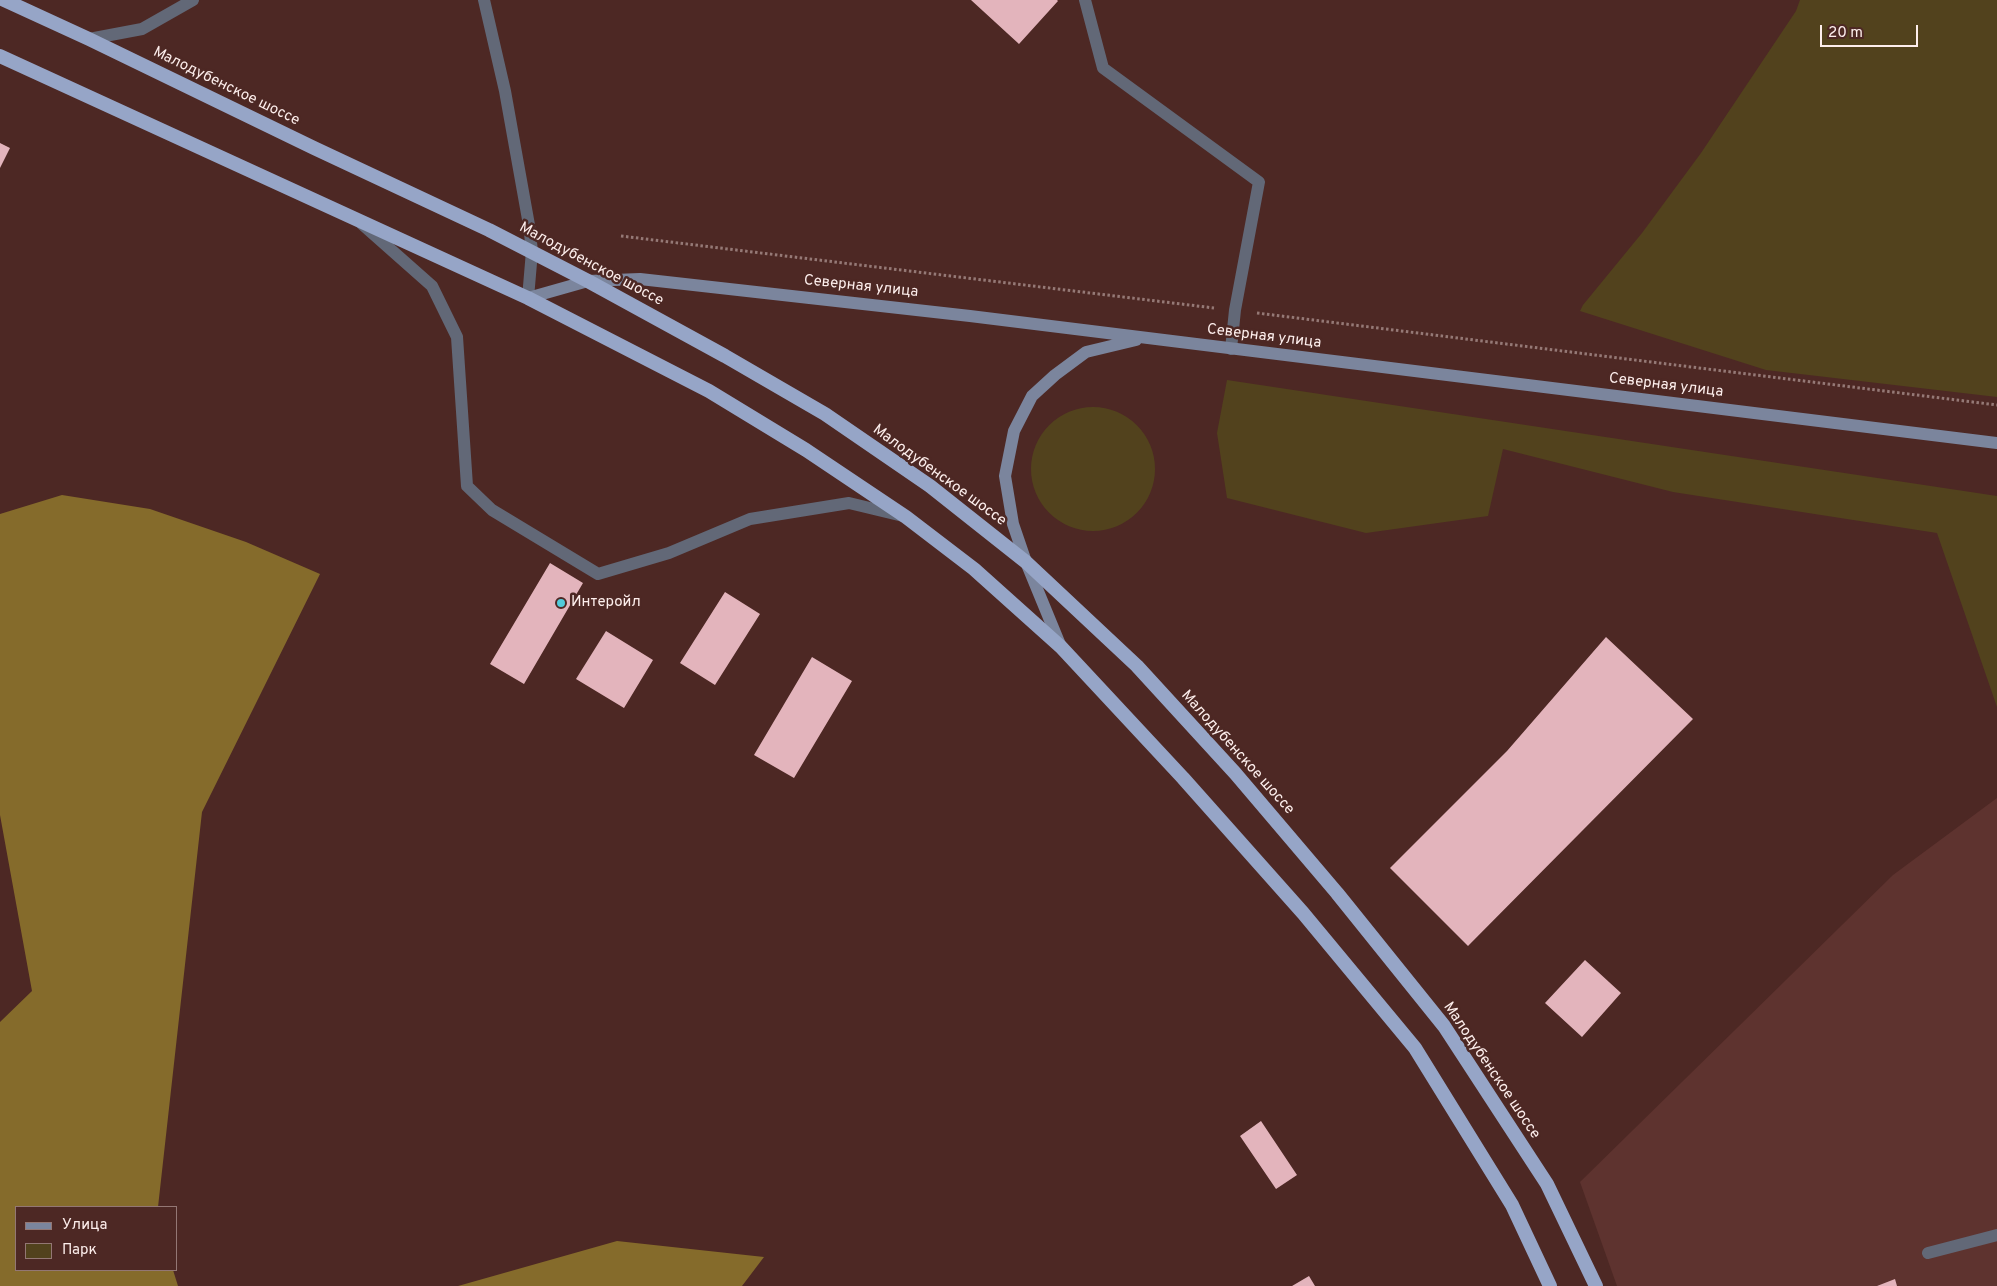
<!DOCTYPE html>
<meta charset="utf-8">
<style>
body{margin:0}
#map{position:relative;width:1997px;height:1286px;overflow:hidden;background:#4d2824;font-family:Overpass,sans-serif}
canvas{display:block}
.legend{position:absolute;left:15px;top:1206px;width:162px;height:65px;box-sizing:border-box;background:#4d2824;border:1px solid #937774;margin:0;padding:6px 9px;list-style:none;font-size:15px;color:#fdeeec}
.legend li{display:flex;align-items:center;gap:10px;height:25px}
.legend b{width:25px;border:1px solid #937774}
.scale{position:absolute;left:1820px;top:25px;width:98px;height:22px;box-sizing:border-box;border:2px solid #fdeeec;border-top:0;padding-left:6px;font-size:15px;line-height:18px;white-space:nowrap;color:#fdeeec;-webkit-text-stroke:4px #4d2824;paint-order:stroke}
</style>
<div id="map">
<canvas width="1997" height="1286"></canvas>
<ul class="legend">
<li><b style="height:6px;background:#7b859d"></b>Улица</li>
<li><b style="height:14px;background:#52421d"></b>Парк</li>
</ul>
<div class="scale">20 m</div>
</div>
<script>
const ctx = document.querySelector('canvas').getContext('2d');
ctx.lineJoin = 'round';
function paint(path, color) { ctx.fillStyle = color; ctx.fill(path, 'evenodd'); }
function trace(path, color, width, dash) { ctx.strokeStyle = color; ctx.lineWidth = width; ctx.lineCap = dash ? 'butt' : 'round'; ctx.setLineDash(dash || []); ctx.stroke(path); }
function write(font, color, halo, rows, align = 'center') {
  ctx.font = font + ' Overpass,sans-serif'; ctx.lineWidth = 5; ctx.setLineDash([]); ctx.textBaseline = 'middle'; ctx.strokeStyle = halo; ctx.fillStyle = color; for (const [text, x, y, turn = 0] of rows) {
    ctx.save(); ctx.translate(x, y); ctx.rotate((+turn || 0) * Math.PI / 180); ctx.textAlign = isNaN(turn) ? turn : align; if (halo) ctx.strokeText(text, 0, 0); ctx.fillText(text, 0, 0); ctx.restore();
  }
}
paint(new Path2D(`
 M1997 798V1286H1617L1580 1182 1893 875Z`), '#5e332f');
paint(new Path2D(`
 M1800 0H1997V397L1766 370 1580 311 1583 305 1642 233 1701 153 1796 11Z
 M1227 380 1997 496V707L1937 533 1673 492 1503 449 1488 516 1366 533 1227 498 1217 433Z
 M1031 469a62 62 0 1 1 124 0a62 62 0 1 1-124 0Z`), '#52421d');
paint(new Path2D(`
 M62 495 150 509 246 542 320 574 202 812 158 1207H16V1270H173L178 1286H0V1022L32 991 0 815V514Z
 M617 1241 764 1257 742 1286H458Z`), '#856b2b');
paint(new Path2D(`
 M971 0H1057L1058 1 1019 44Z
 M0 143 10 148 0 168Z
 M550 563 583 583 524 684 490 664Z
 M725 592 760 614 715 685 680 663Z
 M606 631 653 660 624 708 576 679Z
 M1606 637 1693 719 1468 946 1390 868 1507 751Z
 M812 657 852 681 794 778 754 755Z
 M1585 960 1621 993 1582 1037 1545 1003Z
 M1261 1121 1297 1175 1276 1189 1240 1136Z
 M1309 1276 1315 1286H1292Z
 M1895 1279 1897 1286H1877Z`), '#e3b4bc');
trace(new Path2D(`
 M621 236 1214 308
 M1257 313 1997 405`), '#957976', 3, [2.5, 2.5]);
trace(new Path2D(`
 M484 0 505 91 529 225 532 251 528 298
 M1085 0 1103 68 1259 182 1235 310 1231 349
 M89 39 142 29 193 0
 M362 224 432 286 457 337 467 486 492 510 598 574 669 553 750 519 849 503 903 516
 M1928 1253 1997 1235`), '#626877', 12);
trace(new Path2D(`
 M528 298 588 281 640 279 970 316 1997 443
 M1061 647 1026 562 1013 524 1005 476 1014 431 1032 396 1055 375 1086 352 1136 340`), '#7b859d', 12);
trace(new Path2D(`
 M4 0 89 39 314 148 489 230 588 281 725 356 825 414 930 486 1026 562 1137 666 1235 773 1337 893 1444 1026 1547 1184 1596 1286
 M0 56 528 298 709 391 806 450 906 517 974 569 1061 647 1183 778 1303 913 1415 1048 1512 1205 1550 1286`), '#96a5c7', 14);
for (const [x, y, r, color] of [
 [561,603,5,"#52cbda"]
]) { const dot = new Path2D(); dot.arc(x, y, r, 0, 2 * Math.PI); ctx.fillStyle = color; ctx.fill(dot); trace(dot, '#4d2824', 2); }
write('15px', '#fdeeec', '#4d2824', [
 ["Малодубенское шоссе",226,87,26],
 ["Малодубенское шоссе",591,265,28],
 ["Северная улица",861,287,6],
 ["Северная улица",1264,337,7],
 ["Северная улица",1666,386,7],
 ["Малодубенское шоссе",939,476,36],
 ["Малодубенское шоссе",1237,753,48],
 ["Малодубенское шоссе",1491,1071,56]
]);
write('15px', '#fdeeec', '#4d2824', [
 ["Интеройл",571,603]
], 'left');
</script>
